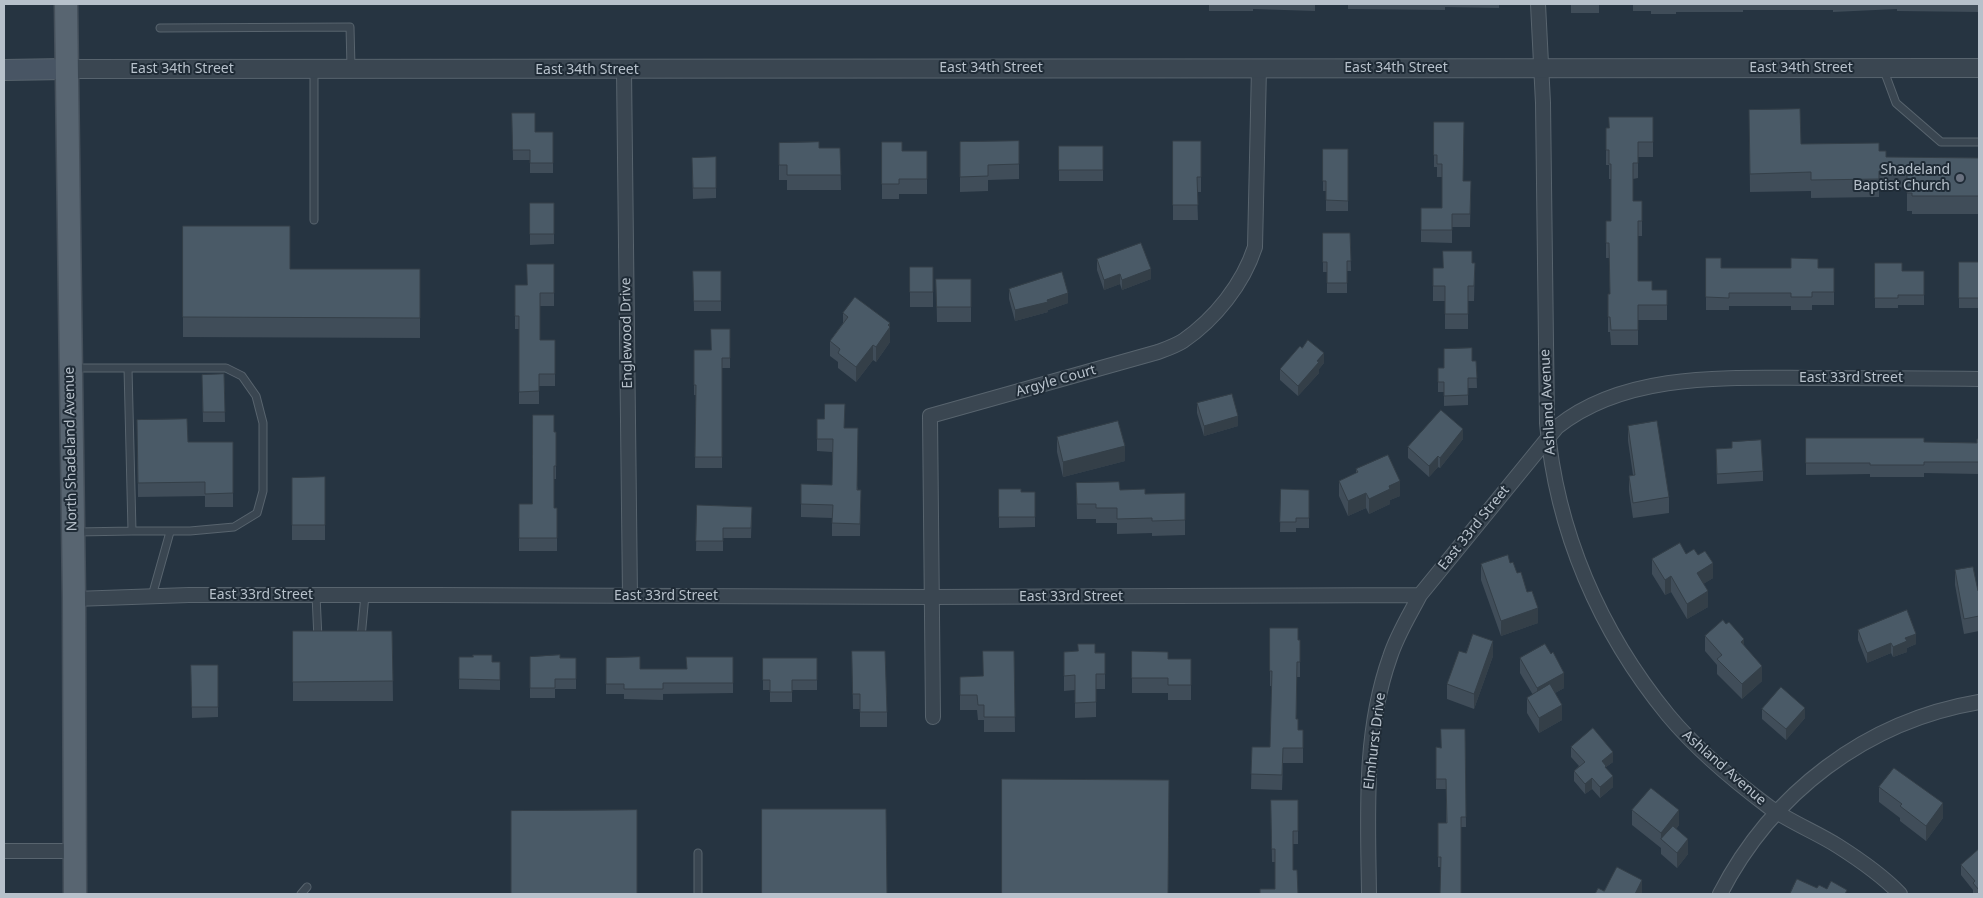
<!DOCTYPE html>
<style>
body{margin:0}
#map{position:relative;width:1983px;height:898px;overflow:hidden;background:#263441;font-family:"Noto Sans",sans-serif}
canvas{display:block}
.frame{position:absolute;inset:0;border:5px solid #b7c1cb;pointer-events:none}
</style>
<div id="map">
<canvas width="1983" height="898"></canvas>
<div class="frame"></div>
</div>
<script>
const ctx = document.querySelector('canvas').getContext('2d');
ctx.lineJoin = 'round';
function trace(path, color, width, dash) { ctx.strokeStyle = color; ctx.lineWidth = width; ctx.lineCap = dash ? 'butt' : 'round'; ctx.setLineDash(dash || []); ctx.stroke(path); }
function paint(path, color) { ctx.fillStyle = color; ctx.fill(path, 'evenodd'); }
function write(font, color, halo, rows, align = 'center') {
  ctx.font = font + ' "Noto Sans",sans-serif'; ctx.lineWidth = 4; ctx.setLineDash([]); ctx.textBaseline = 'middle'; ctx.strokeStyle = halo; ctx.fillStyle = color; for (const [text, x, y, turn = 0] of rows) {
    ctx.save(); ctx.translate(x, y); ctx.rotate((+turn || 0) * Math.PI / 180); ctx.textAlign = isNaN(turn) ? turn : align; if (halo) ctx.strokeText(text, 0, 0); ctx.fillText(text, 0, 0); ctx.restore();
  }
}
const service = new Path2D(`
 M160 28 350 27 351 67
 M1883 68 1896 103 1941 142H1979
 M314 220V69
 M73 368H128L132 531 77 532
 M128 368H226L242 376 256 396 263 423V491L257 513 234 527 190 531H132
 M316 595 318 639
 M152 596 170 532
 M361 638 365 595
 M698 853V894
 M301 894 307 887`);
const minor = new Path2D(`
 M1538 4 1543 103 1547 423C1556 531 1600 632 1668 715 1697 750 1733 780 1769 807 1790 822 1816 832 1838 846 1860 860 1882 875 1900 894
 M624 70 630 596
 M74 599 189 595H434L932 597 1420 595 1557 427C1627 371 1731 378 1816 378 1871 378 1925 378 1979 379
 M933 717 930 416 1158 352C1166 349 1175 346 1183 341 1215 319 1243 284 1255 247L1259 68
 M4 851H74
 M1369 894C1368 815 1363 733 1390 657 1397 635 1409 616 1420 595
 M1720 894C1772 793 1866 721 1979 702`);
const tertiary = new Path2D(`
 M66 69 1979 68`);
const secondary = new Path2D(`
 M4 70 66 69`);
const primary = new Path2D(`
 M66 4 74 599 75 894`);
trace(service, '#58646e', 9);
trace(minor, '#58646e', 16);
trace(tertiary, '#58646e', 20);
trace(secondary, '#58646e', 22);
trace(primary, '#444f5a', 25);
trace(service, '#3a4651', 7);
trace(minor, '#3a4651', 14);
trace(tertiary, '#3a4651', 18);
trace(secondary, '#485564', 20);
trace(primary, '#586571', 22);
paint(new Path2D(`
 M1209 4H1499V8L1445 7V10L1348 9V5H1315V11L1253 9V11H1209Z
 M1571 4H1599V13H1571Z
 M1633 4H1979V12L1897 11V9L1833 12V10H1743V12H1676V14H1651V11H1633Z
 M1749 110 1801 144 1879 151 1886 157 1979 158V214H1912V211H1907V187L1879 189V197L1811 198V191L1750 192Z
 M512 113 535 132H553V173H530V160H513Z
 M1653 117V157H1638V178L1633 179V201H1642V236H1638V281L1652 290 1667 305V320H1638V345H1611L1610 332H1608V294H1610L1609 258H1606V221H1611V179H1609V165H1606V128H1609Z
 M1434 122 1463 181H1471L1470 227H1452V243L1421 242V208H1442V177H1437V167H1434Z
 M1019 141V179L988 180V191L960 192V142Z
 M1173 141H1201V192H1197L1198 220H1173Z
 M882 142 902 151H927V194H899V199H882Z
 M779 143 819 148H840L841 190H787V180H779Z
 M1059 146H1103V181H1059Z
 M1323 149H1348V211H1326V191H1323Z
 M716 157V198L693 199 692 158Z
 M530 203H554V244L530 245Z
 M183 226 290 269H420V338L183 337Z
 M1323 233H1350L1351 271H1347V293H1327V272H1323Z
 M1706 258 1721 268H1834V305H1812V310H1791V306H1729V310H1706Z
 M1097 259 1151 279 1122 290 1120 284 1104 290 1097 270Z
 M1959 262H1979V308H1959Z
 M1472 263H1475L1474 301H1468V329H1445V301H1433V268H1443Z
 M1875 263 1902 271H1924V305H1898V308H1875Z
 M554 264V306H540V340H555V386H539V404H519V329H515V285H527Z
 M910 267H933V307H910Z
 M693 271H721V311H694Z
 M936 279H971V322H937Z
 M1009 289 1068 303 1048 310V312L1015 321 1009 299Z
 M843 313 890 323V342L876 362 873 360 856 382 838 368V362L830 356V341L843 323Z
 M730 329V368H722V468H695L696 395H694V350H711Z
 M1472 361H1476L1477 388H1468V405L1444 406V392H1438V378L1444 368Z
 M1324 363 1319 369V373L1298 396 1280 380V369Z
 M224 374 225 422H203L202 375Z
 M1197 403 1238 426 1204 436 1197 413Z
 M817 419 844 428 858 490H861L860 536H832V518L801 517V484L832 485V452L817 451Z
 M137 420 188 442H233V507H205V496L138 497Z
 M1628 426 1669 497V513L1633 518 1629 491V476L1633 475 1628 441Z
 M554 432H556V479H554V508H557V551H519V504H532Z
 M1057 437 1125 461 1063 477 1057 452Z
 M1806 438 1924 442 1977 443 1979 439V474L1924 473V477H1870V474L1806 475Z
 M1463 439 1440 468 1438 467 1429 477 1408 458V447Z
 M1732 448 1763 471V481L1717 484 1716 449Z
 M1356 469 1400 496 1390 500V504L1369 514 1366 508 1348 516 1339 496V481L1356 473Z
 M325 477V540H292V478Z
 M1076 483 1145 494 1185 493V535L1152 536V533L1117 534V523H1096V519H1077Z
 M999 489 1021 492H1035V527L999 528Z
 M1281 489 1309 490V528H1296V532H1280Z
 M697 505 752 507 751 538H723V551H696Z
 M1686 554 1713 578 1703 584 1708 607 1687 619 1671 592 1665 595 1652 574V559Z
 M1510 563 1517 573 1538 623 1501 636 1481 580V564Z
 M1955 570 1978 591H1979V631L1964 634 1955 585Z
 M1270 628 1298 640H1300V677H1297L1296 719 1298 730H1303V763H1283L1282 790 1251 789 1252 747H1270L1272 686H1270Z
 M1858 630 1916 644 1907 648V652L1893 657 1891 653 1867 663 1858 640Z
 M293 631H392L393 701H293Z
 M1705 636 1744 645 1762 681 1742 699 1717 674V665L1705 651Z
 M852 651 887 712V727H860V709H853Z
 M1014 651 1015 732H984V720H978L977 710H960V677L983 676Z
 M1132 651 1168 659H1191V700H1168V693H1132Z
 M1064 652 1105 653V689H1096V717L1075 718V690L1064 691Z
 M1466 653 1493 656 1474 709 1447 699V684Z
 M459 657 492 662H500V690L459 689Z
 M530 657 576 658V689H555V698H530Z
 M733 657V693L663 694V700L624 699V694H606V658L640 669H686Z
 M763 658H817V690H792V702H770V690H763Z
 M1520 658 1564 688 1555 693 1562 720 1539 733 1527 713V698L1533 695 1520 673Z
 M191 665H218V717L192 718Z
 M1762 709 1805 718 1786 740 1762 719Z
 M1465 729 1466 827H1461L1441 867H1438V823H1446V789H1436V747L1441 748Z
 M1571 747 1613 762 1606 767V768L1613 787 1600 798 1592 789 1585 794 1574 781V771L1579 766 1571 757Z
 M1879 787 1943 818 1926 841 1900 821V818L1879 802Z
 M1271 800H1298V844H1293V870L1275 889V862H1272Z
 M1632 810 1679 825 1676 829 1688 854 1677 868 1661 854V847V848L1632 825Z
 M1979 849V894H1975L1973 893V890L1961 875V865Z`), '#404d59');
paint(new Path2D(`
 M1151 269V279L1122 290V280Z
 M1120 274V284L1104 290V280Z
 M1068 293V303L1048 310V312L1015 321V310Z
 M890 323V342L876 362V347Z
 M873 345V360L856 382V367Z
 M1324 353V363L1319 369V373L1298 396V386Z
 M1238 416V426L1204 436V426Z
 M1463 429V439L1440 468V458Z
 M1125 446V461L1063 477V462Z
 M1438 456V467L1429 477V466Z
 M1400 481V496L1390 500V504L1369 514V499L1389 486Z
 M1366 493V508L1348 516V501Z
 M1713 563V578L1697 588V573Z
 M1671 576V592L1665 595V580Z
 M1708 591V607L1687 619V604Z
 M1538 608V623L1501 636V621Z
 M1916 634V644L1907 648V652L1893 657V647L1905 638Z
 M1744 639V654L1741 642Z
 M1493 641V656L1474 709V694Z
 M1891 643V653L1867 663V653Z
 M1762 666V681L1742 699V684Z
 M1564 673V688L1537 703V688Z
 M1562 705V720L1539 733V718Z
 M1805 708V718L1786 740V729Z
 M1613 752V762L1606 767V776L1602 761Z
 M1613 776V787L1600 798V787Z
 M1592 778V789L1585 794V784Z
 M1943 803V818L1926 841V826Z
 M1679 810V825L1665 843 1661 839V848V833Z
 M1688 839V854L1677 868V853Z
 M1642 880V894H1635Z`), '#343f48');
const building = new Path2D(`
 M1800 109 1801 144 1879 143V151H1886V157L1979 158V196H1912V193H1907V169L1879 171V179L1811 180V172L1750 174 1749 110Z
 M512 113H535V132H553V163H530V150H513Z
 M1609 117H1653V142H1638V163H1633V201H1642V221H1638V281H1652V290H1667V305H1638V330H1611L1610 317H1608V294H1610L1609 243H1606V221H1611V164H1609V150H1606V128H1609Z
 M1434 122H1464L1463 181H1471L1470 214H1452V230H1421V208H1442V164H1437V155H1434Z
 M1019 141V164L988 165V176L960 177V142Z
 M1173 141H1201V177H1197L1198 205H1173Z
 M819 142V148H840L841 175H787V165H779V143Z
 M882 142H902V151H927V179H899V184H882Z
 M1059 146H1103V170H1059Z
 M1323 149H1348V201L1326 200V181H1323Z
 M716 157V188H693L692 158Z
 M530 203H554V234H530Z
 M183 226H290V269H420V318L183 317Z
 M1323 233H1350L1351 261H1347V283H1327V262H1323Z
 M1141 243 1151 269 1122 280 1120 274 1104 280 1097 259Z
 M1443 251H1472V263H1475L1474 286H1468V314H1445V286H1433V268H1443Z
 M1706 258H1721V268H1791V258L1818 259V268H1834V292H1812V297H1791V293H1729V298L1706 297Z
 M1959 262H1979V298H1959Z
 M1875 263H1902V271H1924V295H1898V298H1875Z
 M527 264H554V293H540V340H555V374H539V391L519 392V316H515V285H527Z
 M910 267H933V292H910Z
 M693 271H721V301H694Z
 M1062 272 1068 293 1047 300 1048 302 1015 310 1009 289Z
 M936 279H971V307H937Z
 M855 297 890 323 888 325 890 327 876 347 873 345 856 367 838 353 840 349 830 341 848 317 843 313Z
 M711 329H730V358H722V457H695L696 385H694V350H711Z
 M1308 340 1324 353 1317 361 1319 362 1298 386 1280 369 1300 346 1302 348Z
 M1472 348V361H1476L1477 378H1468V395L1444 396V382H1438V368H1444V349Z
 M224 374 225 412H203L202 375Z
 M1232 394 1238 416 1204 426 1197 403Z
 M825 404H845L844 428H858L857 490H861L860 524 832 523 833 505 801 504V484L832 485 833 439H817V419H824Z
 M1441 410 1463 429 1440 458 1438 456 1429 466 1408 447Z
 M533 415H554V432H556V466H554V508H557V538H519V504H532Z
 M187 419 188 442H233V493L205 494V482L138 483 137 420Z
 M1118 421 1125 446 1063 462 1057 437Z
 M1657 421 1669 497 1633 503 1629 476 1635 475 1628 426Z
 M1806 438H1924V442L1977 443V439H1979V462H1924V465H1870V463H1806Z
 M1761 440 1763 471 1717 474 1716 449 1732 448V442Z
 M1388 455 1400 481 1389 486 1390 489 1369 499 1366 493 1348 501 1339 481 1358 472 1356 469Z
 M325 477V525H292V478Z
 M1119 482 1120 490 1145 489V494L1185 493V520L1152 521V518L1117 519V508H1096V504H1077L1076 483Z
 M999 489H1021V492H1035V517H999Z
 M1281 489 1309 490V518H1296V522H1280Z
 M697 505 752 507 751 528H723V541H696Z
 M1680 543 1686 554 1694 549 1698 555 1705 551 1713 563 1697 573 1708 591 1687 604 1671 576 1665 580 1652 559Z
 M1508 555 1510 563 1513 562 1517 573 1521 572 1527 592 1532 591 1538 608 1501 621 1481 564Z
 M1973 567 1978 591H1979V616L1964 619 1955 570Z
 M1907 610 1916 634 1905 638 1907 641 1893 647 1891 643 1867 653 1858 630Z
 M1723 620 1726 624 1729 622 1744 639 1741 642 1762 666 1742 684 1717 659 1722 655 1705 636Z
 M1270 628H1298V640H1300V662H1297L1296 719H1298V730H1303V748H1283L1282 775 1251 774 1252 747H1270L1272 671H1270Z
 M293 631H392L393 681 293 682Z
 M1473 634 1493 641 1474 694 1447 684 1459 651 1466 653Z
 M1078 644H1095V653H1105V674H1096V702L1075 703V675L1064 676V652L1078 651Z
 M1545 644 1551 654 1553 652 1564 673 1537 688 1520 658Z
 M852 651H885L887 712H860V694H853Z
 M983 651H1014L1015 717H984V705H978L977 695H960V677L983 676Z
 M1132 651 1168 652V659H1191V685H1168V678H1132Z
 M473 655H492V662H500V680L459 679V657H473Z
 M560 655V658H576V679H555V688H530V657Z
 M640 657V669H687L686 657H733V683H663V689H624V684H606V658Z
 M763 658H817V680H792V692H770V680H763Z
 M191 665H218V707H192Z
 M1550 684 1562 705 1539 718 1527 698Z
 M1781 687 1805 708 1786 729 1762 709Z
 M1593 728 1613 752 1602 761 1606 766 1605 767 1613 776 1600 787 1592 778 1585 784 1574 771 1585 762 1571 747Z
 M1441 729H1465L1466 817H1461V894H1440L1441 857H1438V823H1447L1446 779H1436V747L1441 748Z
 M1894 768 1943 803 1926 826 1900 806 1902 804 1879 787Z
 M1002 779 1169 780 1168 894H1002Z
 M1651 788 1679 810 1661 833 1632 810Z
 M1271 800H1298V831H1293V870H1297L1298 894H1260V889H1275V849H1272Z
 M762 809H886L887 894H762Z
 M637 810V894H511V811Z
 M1673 826 1688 839 1677 853 1661 839Z
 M1979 849V890L1973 883 1975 881 1961 865Z
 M1617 867 1642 880 1635 894H1595L1598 888 1604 891Z
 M1797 879 1817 888 1819 885 1827 889 1831 881 1847 890 1845 894H1790Z`);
paint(building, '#4a5a67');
trace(building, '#343f48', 1);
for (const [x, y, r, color] of [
 [1960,178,5,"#6b7280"]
]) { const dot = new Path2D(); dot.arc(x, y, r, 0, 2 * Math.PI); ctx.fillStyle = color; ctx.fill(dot); trace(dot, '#1f2b36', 2); }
write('14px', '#b7c1cb', '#1f2b36', [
 ["East 34th Street",991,68],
 ["East 34th Street",1396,68],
 ["East 34th Street",1801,68],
 ["East 34th Street",182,69],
 ["East 34th Street",587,70],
 ["Englewood Drive",627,333,-91],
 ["East 33rd Street",1851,378],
 ["Argyle Court",1056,381,-16],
 ["Ashland Avenue",1548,402,-93],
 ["North Shadeland Avenue",71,449,-91],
 ["East 33rd Street",1474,528,-51],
 ["East 33rd Street",261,595],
 ["East 33rd Street",666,596],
 ["East 33rd Street",1071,597],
 ["Elmhurst Drive",1375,741,-83],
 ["Ashland Avenue",1724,768,41]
]);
write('14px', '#b7c1cb', '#1f2b36', [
 ["Shadeland",1950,170],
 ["Baptist Church",1950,186]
], 'right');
</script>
